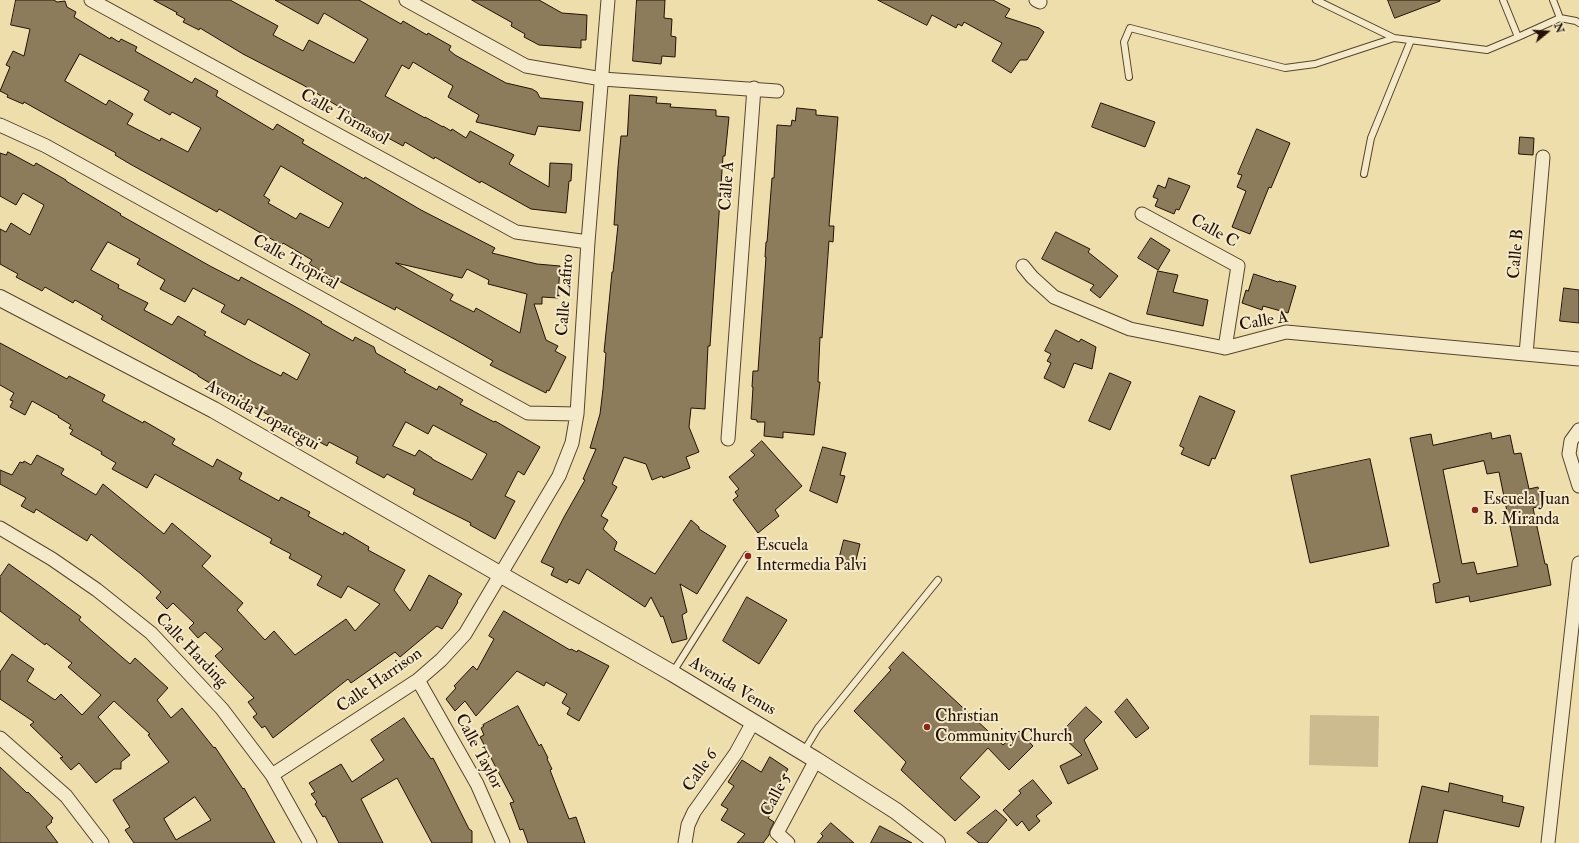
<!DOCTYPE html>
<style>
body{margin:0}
#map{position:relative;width:1579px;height:843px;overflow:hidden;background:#eedeac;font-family:"IM FELL Double Pica",serif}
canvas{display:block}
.north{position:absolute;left:1527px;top:12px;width:40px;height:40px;-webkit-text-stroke:3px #f4eac9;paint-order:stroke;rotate:72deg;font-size:11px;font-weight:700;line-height:16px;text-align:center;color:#241104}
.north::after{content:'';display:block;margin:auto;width:14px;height:18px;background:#241104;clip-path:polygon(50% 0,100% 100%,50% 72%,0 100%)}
</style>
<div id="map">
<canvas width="1579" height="843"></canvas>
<div class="north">N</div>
</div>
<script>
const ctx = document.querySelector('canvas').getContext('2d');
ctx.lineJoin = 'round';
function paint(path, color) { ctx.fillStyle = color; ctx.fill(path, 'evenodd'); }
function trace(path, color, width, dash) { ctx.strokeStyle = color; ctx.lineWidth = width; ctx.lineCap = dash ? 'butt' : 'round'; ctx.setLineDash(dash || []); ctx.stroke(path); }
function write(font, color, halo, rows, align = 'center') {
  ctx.font = font + ' "IM FELL Double Pica",serif'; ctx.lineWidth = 4; ctx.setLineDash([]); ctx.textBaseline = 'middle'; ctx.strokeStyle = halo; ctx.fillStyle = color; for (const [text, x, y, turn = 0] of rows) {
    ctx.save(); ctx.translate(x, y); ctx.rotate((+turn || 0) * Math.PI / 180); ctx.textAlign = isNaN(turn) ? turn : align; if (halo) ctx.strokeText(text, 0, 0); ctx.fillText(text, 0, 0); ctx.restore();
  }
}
paint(new Path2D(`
 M1310 715 1379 716 1378 767 1309 765Z`), '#ccbb8f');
const building = new Path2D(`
 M16 0H54L57 2 65 1 67 7 76 12 74 17 79 20 110 39 111 37 119 42 121 39 137 47 135 51 192 83 195 78 218 91 216 96 273 130 277 124 304 140 302 143 364 179 365 177 421 210 495 248 492 253 537 264 560 266 558 298 542 297V304H534L546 340 558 346 555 351 566 357 549 391 547 390 546 393 490 365 493 361 458 341 396 307 395 310 337 280 309 264 312 260 283 243 282 245 219 209 217 212 130 164 115 155 116 153 56 120 24 102 23 104 7 97 8 95 0 91 10 67 6 65 13 51 24 56 30 29 11 25ZM80 54 149 91 144 100 170 115 172 112 201 128 188 152 161 138 160 141 127 124 133 114 109 100 106 105 65 81ZM281 166 343 203 329 228 300 213 296 219 268 203 270 200 264 196ZM396 263 462 278 467 269 489 280 488 284 527 294 520 333 476 308 474 312 450 300 453 295Z
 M154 0H230L278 26 273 35 303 51 309 40 354 63 368 39 324 13 318 24 275 0H359L401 24 403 21 427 35 428 33 451 46 449 50 455 55 506 83 532 89 537 92 540 98 583 102 580 131 538 126 535 135 476 122 479 115 448 97 453 86 413 62 409 69 402 65 385 96 425 118V117L443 127V126L451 131 452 129 466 138 470 131 514 155 509 164 549 187 550 163 572 164 571 181H569L566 213 531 209 481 181 480 183 435 157 434 159 405 142 403 146 366 126 367 125 345 112 346 111 303 85 243 54 200 28 199 30 183 22 185 19 176 14 177 13Z
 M472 0H539L562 13 587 15 586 40H581V48L539 45 524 37 525 34 511 26 512 23Z
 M637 0H665L664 18 672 19 671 36 676 37 675 57 662 56 661 64 633 61Z
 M878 0H993L1010 9 1005 17 1039 28 1044 32 1027 60H1020L1011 73 992 61 1002 43 964 22 962 26 958 24 956 28 932 15 927 25Z
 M1388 0H1440V1L1395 18Z
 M630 95 657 97 656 103 671 104 670 107 716 110V116L729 117 725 156H723L710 346H708L705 409 691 408 689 427 699 452 686 457 690 468 663 478 662 476 652 480 646 464 624 457 612 484 617 487 601 516 608 520 603 529 617 542 614 550 655 574 691 520 699 527V529L726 546 697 594 680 584 687 612 682 615 687 639 672 643 663 616 661 617 651 597 645 607 587 569 579 584 569 579 567 583 551 575 554 568 541 562 564 517 585 480 583 479 596 449 590 448 600 414 603 389 606 353 604 352 609 303 612 272H613L618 225H614L618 167 621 136H627Z
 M1101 103 1155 122 1145 147 1092 127Z
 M797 108 816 110V115L838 117 829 226H834L833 242 829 241 822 338 820 337 818 382H820L814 435 783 432V438L764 436 765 422H757V420L751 419 753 387H752L753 371H758L766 257H765L766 242H767L772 178H774L777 125 791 126 792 120 795 121Z
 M1257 129 1290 143 1271 188 1269 187 1250 234 1232 227 1246 191 1237 187 1242 175 1238 174Z
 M1520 137 1534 138 1533 155 1519 154Z
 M8 152 34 166 36 163 66 180V181L121 214 120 215 210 266 239 281 241 277 294 306 322 322 321 323 353 341 355 337 374 347 376 353 406 370 404 372 437 390 439 386 463 400 460 404 494 422 495 421 540 447 524 475 518 471 505 496 515 501 495 539 470 525 471 523 413 494 415 489 387 474 384 478 356 463 358 457 329 442 327 446 218 388 198 376V375L101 319 103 316 75 300 73 303 45 287 42 291 16 277 18 274 0 264V229L6 232 11 223 30 235 44 205 23 193 16 205 0 196V153L6 155ZM108 242 140 259 137 264 165 280 160 289 185 302 193 288 225 305 221 312 245 325 248 319 310 354 297 380 283 372 281 376 253 362 204 335 206 332 178 316 172 325 144 310 148 303 118 288 119 285 91 270ZM406 422 428 434 433 425 487 454 472 480 432 459V458L419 450 415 456 393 446Z
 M1169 178 1190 186 1179 210 1176 209 1174 214 1155 206 1158 199 1153 197 1158 185 1165 188Z
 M1056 232 1090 249 1088 252 1118 276 1100 298 1090 290 1094 285 1042 259Z
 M1151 238 1170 250 1158 270 1138 258Z
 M1158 271 1178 275 1173 292 1208 300 1203 326 1147 314Z
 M1254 274 1278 282 1279 281 1296 286 1288 313 1263 306 1262 310 1242 303 1246 290 1248 291Z
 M1564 288 1579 290V323L1560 321Z
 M1056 330 1079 342 1081 339 1096 347 1092 369 1074 363 1064 388 1044 378 1051 363 1047 361 1051 354 1045 351Z
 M0 343 67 379 69 376 105 395 102 401 143 423 144 421 175 439 172 444 213 467 217 459 242 473 239 479 279 501 281 497 310 512 308 516 343 535 344 532 369 547 368 550 405 570 394 590 410 611 429 575 462 594 457 601 458 602 442 629 437 626 400 657 395 652 351 683 348 679 273 738 265 726 262 728 253 717 257 714 248 702 254 698 215 656 223 649 205 632 198 638 189 628 194 623 173 603 167 609 156 598 161 592 141 574 91 534 87 541 36 509 34 513 21 506 26 498 0 484V470L12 475 20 462 23 463 24 461 31 465 37 455 64 469 61 474 96 495 103 484 164 534 172 523 211 556 202 566 243 603 237 610 265 640 274 631 295 655 346 619 355 631 380 604 348 586 341 598 317 585 322 576 289 558 291 554 270 543 272 539 155 474 147 488 112 469 116 463 101 454 102 452 70 434 73 430 69 428 71 425 58 417 59 416 32 401 25 415 10 407 13 401 10 400 14 393 0 385Z
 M1110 373 1131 382 1110 430 1089 421Z
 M1200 396 1235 411 1215 459 1212 458 1209 466 1181 454 1184 448 1180 446Z
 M1491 433 1492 439 1510 435 1514 454 1521 453 1529 489 1538 487 1541 506 1533 508 1545 564H1547L1551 585 1470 602 1469 596 1436 603 1433 584 1440 582 1410 438 1431 434 1433 445ZM1484 461 1487 474 1499 472 1518 566 1477 574 1474 562 1462 564 1443 470Z
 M762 441 802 486 775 510 779 516 758 533 733 500 738 496 735 492 739 489 729 477 755 455 751 451Z
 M823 447 846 453 840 475 845 476 837 503 810 491Z
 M1370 459 1389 546 1310 563 1291 476Z
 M844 540 860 544 854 568 838 564Z
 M9 564 44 589 81 617 79 620 130 664 135 658 168 688 157 700 171 718 182 708 214 748 215 747 243 789 244 788 275 843H134L125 830 130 827 113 800 169 762 148 735 150 734 114 701 98 717 130 755 121 762V769H114L96 783 79 763 71 770 60 758 63 757 30 725 34 722 0 699V672L12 654 34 669 27 681 55 700 61 694 82 715 101 695 68 667 72 663 46 643 45 645 0 611V577ZM195 797 211 820 176 840 164 819Z
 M747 597 787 620 759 664 723 641Z
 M504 611 570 650 571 649 577 652 578 650 609 666 579 721 567 714 570 708 562 703 567 694 546 682 544 686 517 671 476 716 465 701 455 711 446 699 456 688 454 686 473 666 477 670 494 639 489 636Z
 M903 652 1003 745 1019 731 1033 746 1009 770 988 748 960 778 980 797 955 821 901 770 906 762 854 711 891 670 889 668Z
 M1127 699 1149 728 1136 738 1115 712Z
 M518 706 539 746 541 744 548 758 547 759 552 769 550 770 569 819 576 817 585 843H528L523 829 520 830 510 803 514 802 480 737 484 735 481 728 484 726 483 725Z
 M1086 707 1102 722 1084 740 1098 769 1068 784 1060 766 1082 755 1060 734Z
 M404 718 431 759 433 758 445 781 469 829 472 831V843H432L397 778 361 799 383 843H339L325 816 323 817 315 804 317 802 311 794 315 792 309 783 341 764 352 782 384 760 371 740Z
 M770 757 788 769 772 794 780 799 768 818 774 822 770 830 769 835 763 843H737L745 834 721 820 728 809 721 805 734 786 728 782 742 760 761 772Z
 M0 767 27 793 28 792 53 818 51 821 52 822 46 827 58 843H0Z
 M1033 780 1052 803 1036 816 1040 821 1029 831 1022 821 1017 826 1003 810 1021 793 1019 791Z
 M1450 783 1503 796 1502 802 1524 807 1519 827 1444 810 1437 843H1409L1422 786 1448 792Z
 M996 810 1007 820 987 843H979L967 833Z
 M831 823 854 843H817L823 836 821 834Z
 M880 826 912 843H871Z`);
paint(building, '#8d7c5b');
trace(building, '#241104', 1);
const service = new Path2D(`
 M1316 0 1394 38 1487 50 1518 37 1503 0
 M1553 0 1560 18 1576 21 1579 23
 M1518 37 1560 18
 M1129 77 1124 42 1130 28 1285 68 1315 64 1394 38
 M1364 174 1371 138 1411 40
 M673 672 747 555
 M804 751 818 728 938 580`);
const minor = new Path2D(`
 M91 0 516 232 588 242
 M406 0 526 66 602 79 777 91
 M1036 0 1040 2
 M0 125 46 146 528 413 577 414
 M1142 214 1238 266 1225 348
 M1023 266 1032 277 1054 297 1130 329 1225 348 1286 332 1579 359
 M1526 354 1543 157
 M1579 430 1571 441 1569 454 1579 486
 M728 439 754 88
 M0 528 52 559 97 590 151 633 222 709 272 775 310 843
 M418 680 477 784 503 843
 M0 738 66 796 102 843
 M272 775 418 680 441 660 465 634 559 476 572 443 577 414 588 242 608 0
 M685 843 688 825 694 812 736 753 753 722
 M788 843 777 833 816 760
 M1548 843 1579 563`);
const tertiary = new Path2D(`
 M0 298 214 410 672 673 816 760 896 811 937 843`);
trace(service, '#56442e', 8);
trace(minor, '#56442e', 15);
trace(tertiary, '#56442e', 18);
trace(service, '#f4eac9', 6);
trace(minor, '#f4eac9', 13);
trace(tertiary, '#f4eac9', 16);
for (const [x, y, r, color] of [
 [1475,510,4,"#8f2418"],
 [748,556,4,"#8f2418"],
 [927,727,4,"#8f2418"]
]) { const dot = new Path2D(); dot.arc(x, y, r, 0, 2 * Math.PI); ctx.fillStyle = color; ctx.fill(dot); trace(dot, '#f4eac9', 1.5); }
write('17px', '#241104', '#f4eac9', [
 ["Calle Tornasol",344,118,29],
 ["Calle A",728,186,-86],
 ["Calle C",1214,232,29],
 ["Calle B",1517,254,-85],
 ["Calle Tropical",295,263,29],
 ["Calle Zafiro",566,295,-86],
 ["Calle A",1264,322,-10],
 ["Avenida Lopategui",262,416,29],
 ["Calle Harding",191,651,46],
 ["Calle Harrison",380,681,-35],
 ["Avenida Venus",732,687,31],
 ["Calle Taylor",478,752,62],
 ["Calle 6",701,771,-55],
 ["Calle 5",777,795,-62]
]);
write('17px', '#241104', '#f4eac9', [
 ["Escuela Juan",1483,500],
 ["B. Miranda",1483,520],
 ["Escuela",756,546],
 ["Intermedia Palvi",756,566],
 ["Christian",935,717],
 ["Community Church",935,737]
], 'left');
</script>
